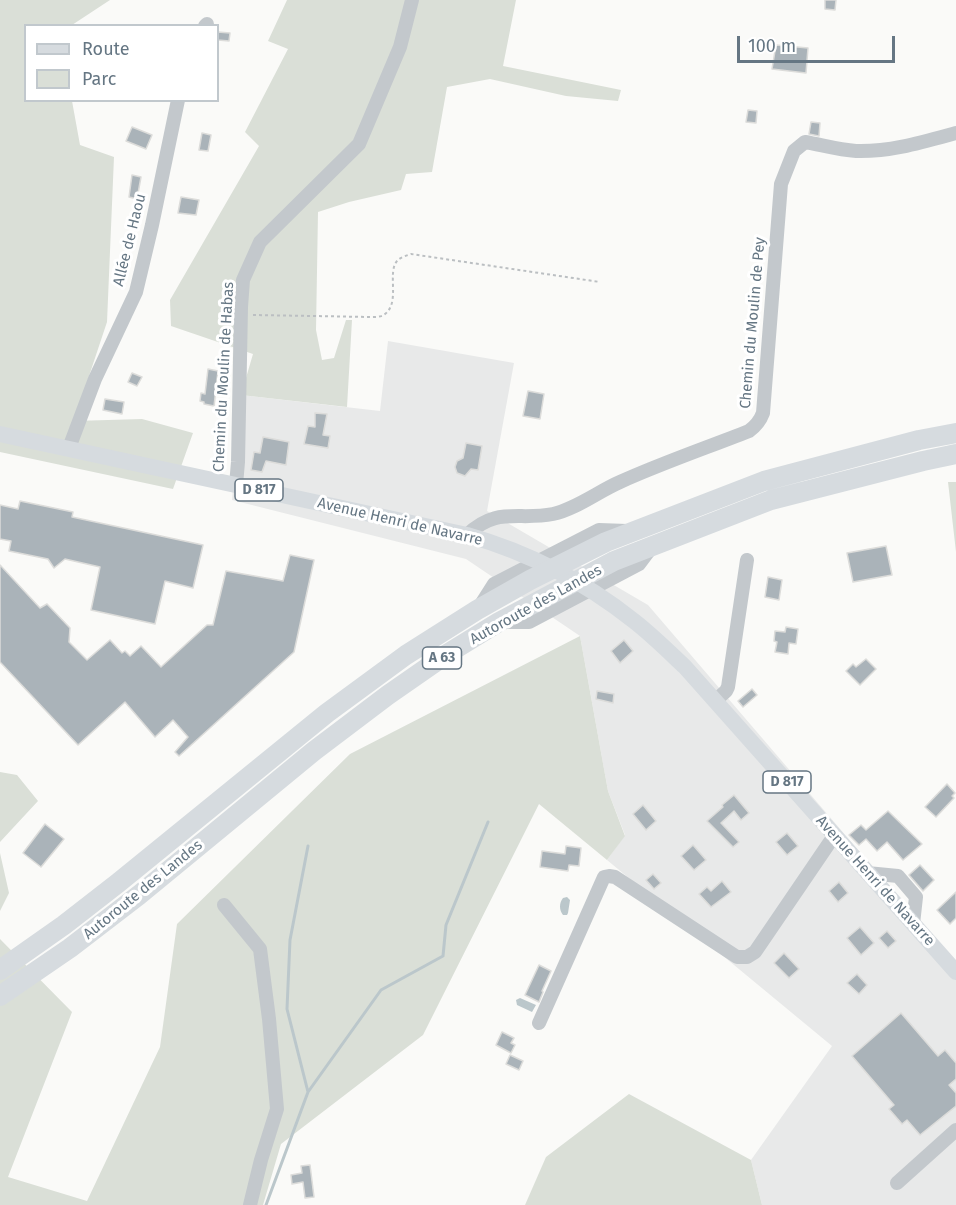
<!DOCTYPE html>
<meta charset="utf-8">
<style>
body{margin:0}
#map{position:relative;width:956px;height:1205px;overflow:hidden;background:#fafaf8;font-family:"Fira Sans",sans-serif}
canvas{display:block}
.legend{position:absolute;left:24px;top:24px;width:195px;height:78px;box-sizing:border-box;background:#fff;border:2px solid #c1c8cd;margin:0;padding:8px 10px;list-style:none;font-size:18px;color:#657683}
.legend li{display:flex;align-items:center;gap:12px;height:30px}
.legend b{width:30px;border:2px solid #c1c8cd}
.scale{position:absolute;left:737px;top:36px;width:158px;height:27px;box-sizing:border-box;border:3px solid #657683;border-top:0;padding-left:8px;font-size:18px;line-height:21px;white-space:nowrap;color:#657683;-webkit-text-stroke:4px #fff;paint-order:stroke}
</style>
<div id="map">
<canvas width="956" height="1205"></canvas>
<ul class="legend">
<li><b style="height:8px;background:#d6dbdf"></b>Route</li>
<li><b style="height:16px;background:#dadfd7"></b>Parc</li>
</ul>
<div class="scale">100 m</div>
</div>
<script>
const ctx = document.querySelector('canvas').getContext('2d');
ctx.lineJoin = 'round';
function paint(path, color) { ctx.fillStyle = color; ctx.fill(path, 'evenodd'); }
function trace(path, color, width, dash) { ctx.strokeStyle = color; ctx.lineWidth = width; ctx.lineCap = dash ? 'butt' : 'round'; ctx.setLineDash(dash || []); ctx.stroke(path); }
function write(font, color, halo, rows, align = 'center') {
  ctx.font = font + ' "Fira Sans",sans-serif'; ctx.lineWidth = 6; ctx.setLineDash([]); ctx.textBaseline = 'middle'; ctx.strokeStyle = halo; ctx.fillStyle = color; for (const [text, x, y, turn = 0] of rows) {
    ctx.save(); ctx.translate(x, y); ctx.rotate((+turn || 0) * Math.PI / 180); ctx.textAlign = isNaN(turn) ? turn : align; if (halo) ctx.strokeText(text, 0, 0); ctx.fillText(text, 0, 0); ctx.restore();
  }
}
paint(new Path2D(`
 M388 341 514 363 487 511 648 605 919 921 956 962V1205H762L751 1160 832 1046 607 860 625 835 608 791 580 636 466 559 232 500 241 395 380 411Z`), '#e8e9e9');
paint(new Path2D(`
 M0 0H110L72 25 26 26V100L72 101 80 145 114 157 107 322 74 421 142 419 193 433 173 489 0 452Z
 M287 0H516L503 66 621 90 618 101 566 96 490 79 447 87 432 172 406 174 401 190 349 202 318 212 316 330 322 360 334 358 346 320H352L347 407 241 395 253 354 171 326 170 300 259 146 245 132 288 49 268 41Z
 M948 482H956V552Z
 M580 636 608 791 625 836 607 860 539 804 423 1035 281 1144 263 1205H0V939L72 1012 8 1177 87 1201 160 1047 177 924 350 754Z
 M0 772 17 775 38 801 0 842Z
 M0 853 9 893 0 911Z
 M629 1094 751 1160 762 1205H525L546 1157Z`), '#dadfd7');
paint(new Path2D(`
 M567 897 570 900 568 913 567 915H563C559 910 559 903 563 898Z
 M520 998 536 1005 532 1012 517 1005 516 1000Z`), '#bbc7cb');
trace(new Path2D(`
 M308 1092 381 990 443 956 446 925 488 822
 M266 1205 308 1092 287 1009 290 940 308 846`), '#bbc7cb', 3);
const building = new Path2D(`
 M825 0H836L835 10 825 9Z
 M218 32 230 33 229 41 218 40Z
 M776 45 808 48 806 73 772 69Z
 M748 110 757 111 756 123 746 122Z
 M811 122 820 123 819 136 809 134Z
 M132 127 152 135 146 149 126 141Z
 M202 133 211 135 208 151 199 150Z
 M132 175 141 177 137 199 129 197Z
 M181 197 199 200 196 215 178 213Z
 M208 369 218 371 214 406 204 404V402L200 401 201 393 205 394Z
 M132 373 142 377 137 386 128 382Z
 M528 391 544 394 540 419 523 416Z
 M105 399 124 402 122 414 103 410Z
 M315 413 327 414 323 435 330 436 328 448 304 444 308 426 315 427Z
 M263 437 289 442 286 465 266 461 262 472 251 470 254 452 260 453Z
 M466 443 482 446 478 470 471 469 465 476 457 473 455 467 457 461 463 458Z
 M20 501 73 512 72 517 203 545 193 588 165 581 155 624 91 610 100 567 65 559 54 568 48 559 9 551 11 541 0 539V505L18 509Z
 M886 546 892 575 853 582 847 553Z
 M290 555 314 560 294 652 179 756 175 752 188 737 173 720 155 737 125 702 78 745 0 662V565L40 608 47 604 70 628 69 642 87 660 110 640 122 653 125 651 130 656 141 646 161 667 207 625H213L226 571 283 581Z
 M768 577 782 580 779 600 765 597Z
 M786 627 798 629 796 644 789 643 788 654 775 652 777 642 774 641 775 631 785 632Z
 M624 640 633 651 620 663 611 651Z
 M866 659 876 669 860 685 846 671 853 664 856 667Z
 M752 689 757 695 743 707 738 701Z
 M597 691 614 694 613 703 596 699Z
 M947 784 955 793 952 796 954 798 936 817 925 807Z
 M734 795 749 813 741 820 734 811 721 823 739 842 733 847 707 821 723 807 722 805Z
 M643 805 656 821 646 830 633 814Z
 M888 811 922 844 903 860 887 842 877 851 866 839 859 845 849 835 861 825 866 830Z
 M45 824 64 839 41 867 23 853Z
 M787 833 798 846 787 855 776 842Z
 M693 845 706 860 694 870 681 856Z
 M566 846 581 848 579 866 569 865 568 871 540 867 542 851 565 854Z
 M920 865 934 880 923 891 909 875Z
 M653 874 661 883 654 889 646 880Z
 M722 881 731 892 711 907 699 894 707 887 711 891Z
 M839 882 848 893 838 902 829 891Z
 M956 892V918L950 924 937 910Z
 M860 927 874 943 861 955 847 938Z
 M887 931 896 941 888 948 879 938Z
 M784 953 799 969 789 978 774 963Z
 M539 965 551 971 542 991 543 992 539 1002 525 995Z
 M857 974 867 985 859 994 847 983Z
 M901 1013 938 1056 945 1050 956 1063V1079L949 1085 956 1093V1106L920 1135 907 1120 902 1124 889 1109 894 1105 852 1056Z
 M502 1032 514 1038 511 1043 515 1045 511 1053 496 1045Z
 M510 1055 523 1061 519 1070 506 1064Z
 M310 1165 314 1197 305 1198 303 1182 292 1184 291 1175 302 1173 301 1166Z`);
paint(building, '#aab3b9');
trace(building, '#dcdcda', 1.5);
trace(new Path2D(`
 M253 315 371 317C376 317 382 317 385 314 401 302 386 271 398 260 401 257 408 255 411 254L600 282`), '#bbbfc2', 2, [3, 3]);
trace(new Path2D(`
 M205 26 207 24
 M69 448 95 379 136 292 152 225 178 100
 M236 485 238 462 241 307 243 280 260 242 359 144 400 47 412 0
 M467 535C497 506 518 521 553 514 576 509 599 491 620 482 662 463 706 448 749 431 756 426 760 421 763 413L781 184 794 151 805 142C822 145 839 150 856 151 890 152 923 142 956 133
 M480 606 494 584 599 530 627 531
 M504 622H529L639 564 651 548
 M715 701 726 691 728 687 747 560
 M867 873 898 876 916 897 913 924
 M224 905 260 949 269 1019 277 1109 261 1160 250 1205
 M539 1023 604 877 609 876 615 877 737 957H747L755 952 834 836
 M897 1183 956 1130`), '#c3c8cc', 14);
trace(new Path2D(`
 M0 434 467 535C527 552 585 582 634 621 652 635 668 651 685 667L956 972`), '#d6dbdf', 16);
trace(new Path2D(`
 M0 970 64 925 118 883 327 713 406 655 477 610 530 580 606 542 764 481 919 440 956 433
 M0 996 70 948 139 895 314 751 388 695 447 654 499 622 614 561 771 500 923 461 956 454`), '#d6dbdf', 20);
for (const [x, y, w] of [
 [259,490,48],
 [442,658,39],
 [787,782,48]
]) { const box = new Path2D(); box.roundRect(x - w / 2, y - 11, w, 22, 4.5); ctx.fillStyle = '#fff'; ctx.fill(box); trace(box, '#657683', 1.5); }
write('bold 14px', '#657683', null, [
 ["D 817",259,490],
 ["A 63",442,658],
 ["D 817",787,782]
]);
write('15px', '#657683', '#fff', [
 ["Allée de Haou",130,240,-76],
 ["Chemin du Moulin de Pey",753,323,-85],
 ["Chemin du Moulin de Habas",224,377,-87],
 ["Avenue Henri de Navarre",400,522,13],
 ["Autoroute des Landes",536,605,-29],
 ["Avenue Henri de Navarre",875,881,48],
 ["Autoroute des Landes",143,890,-39]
]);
</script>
